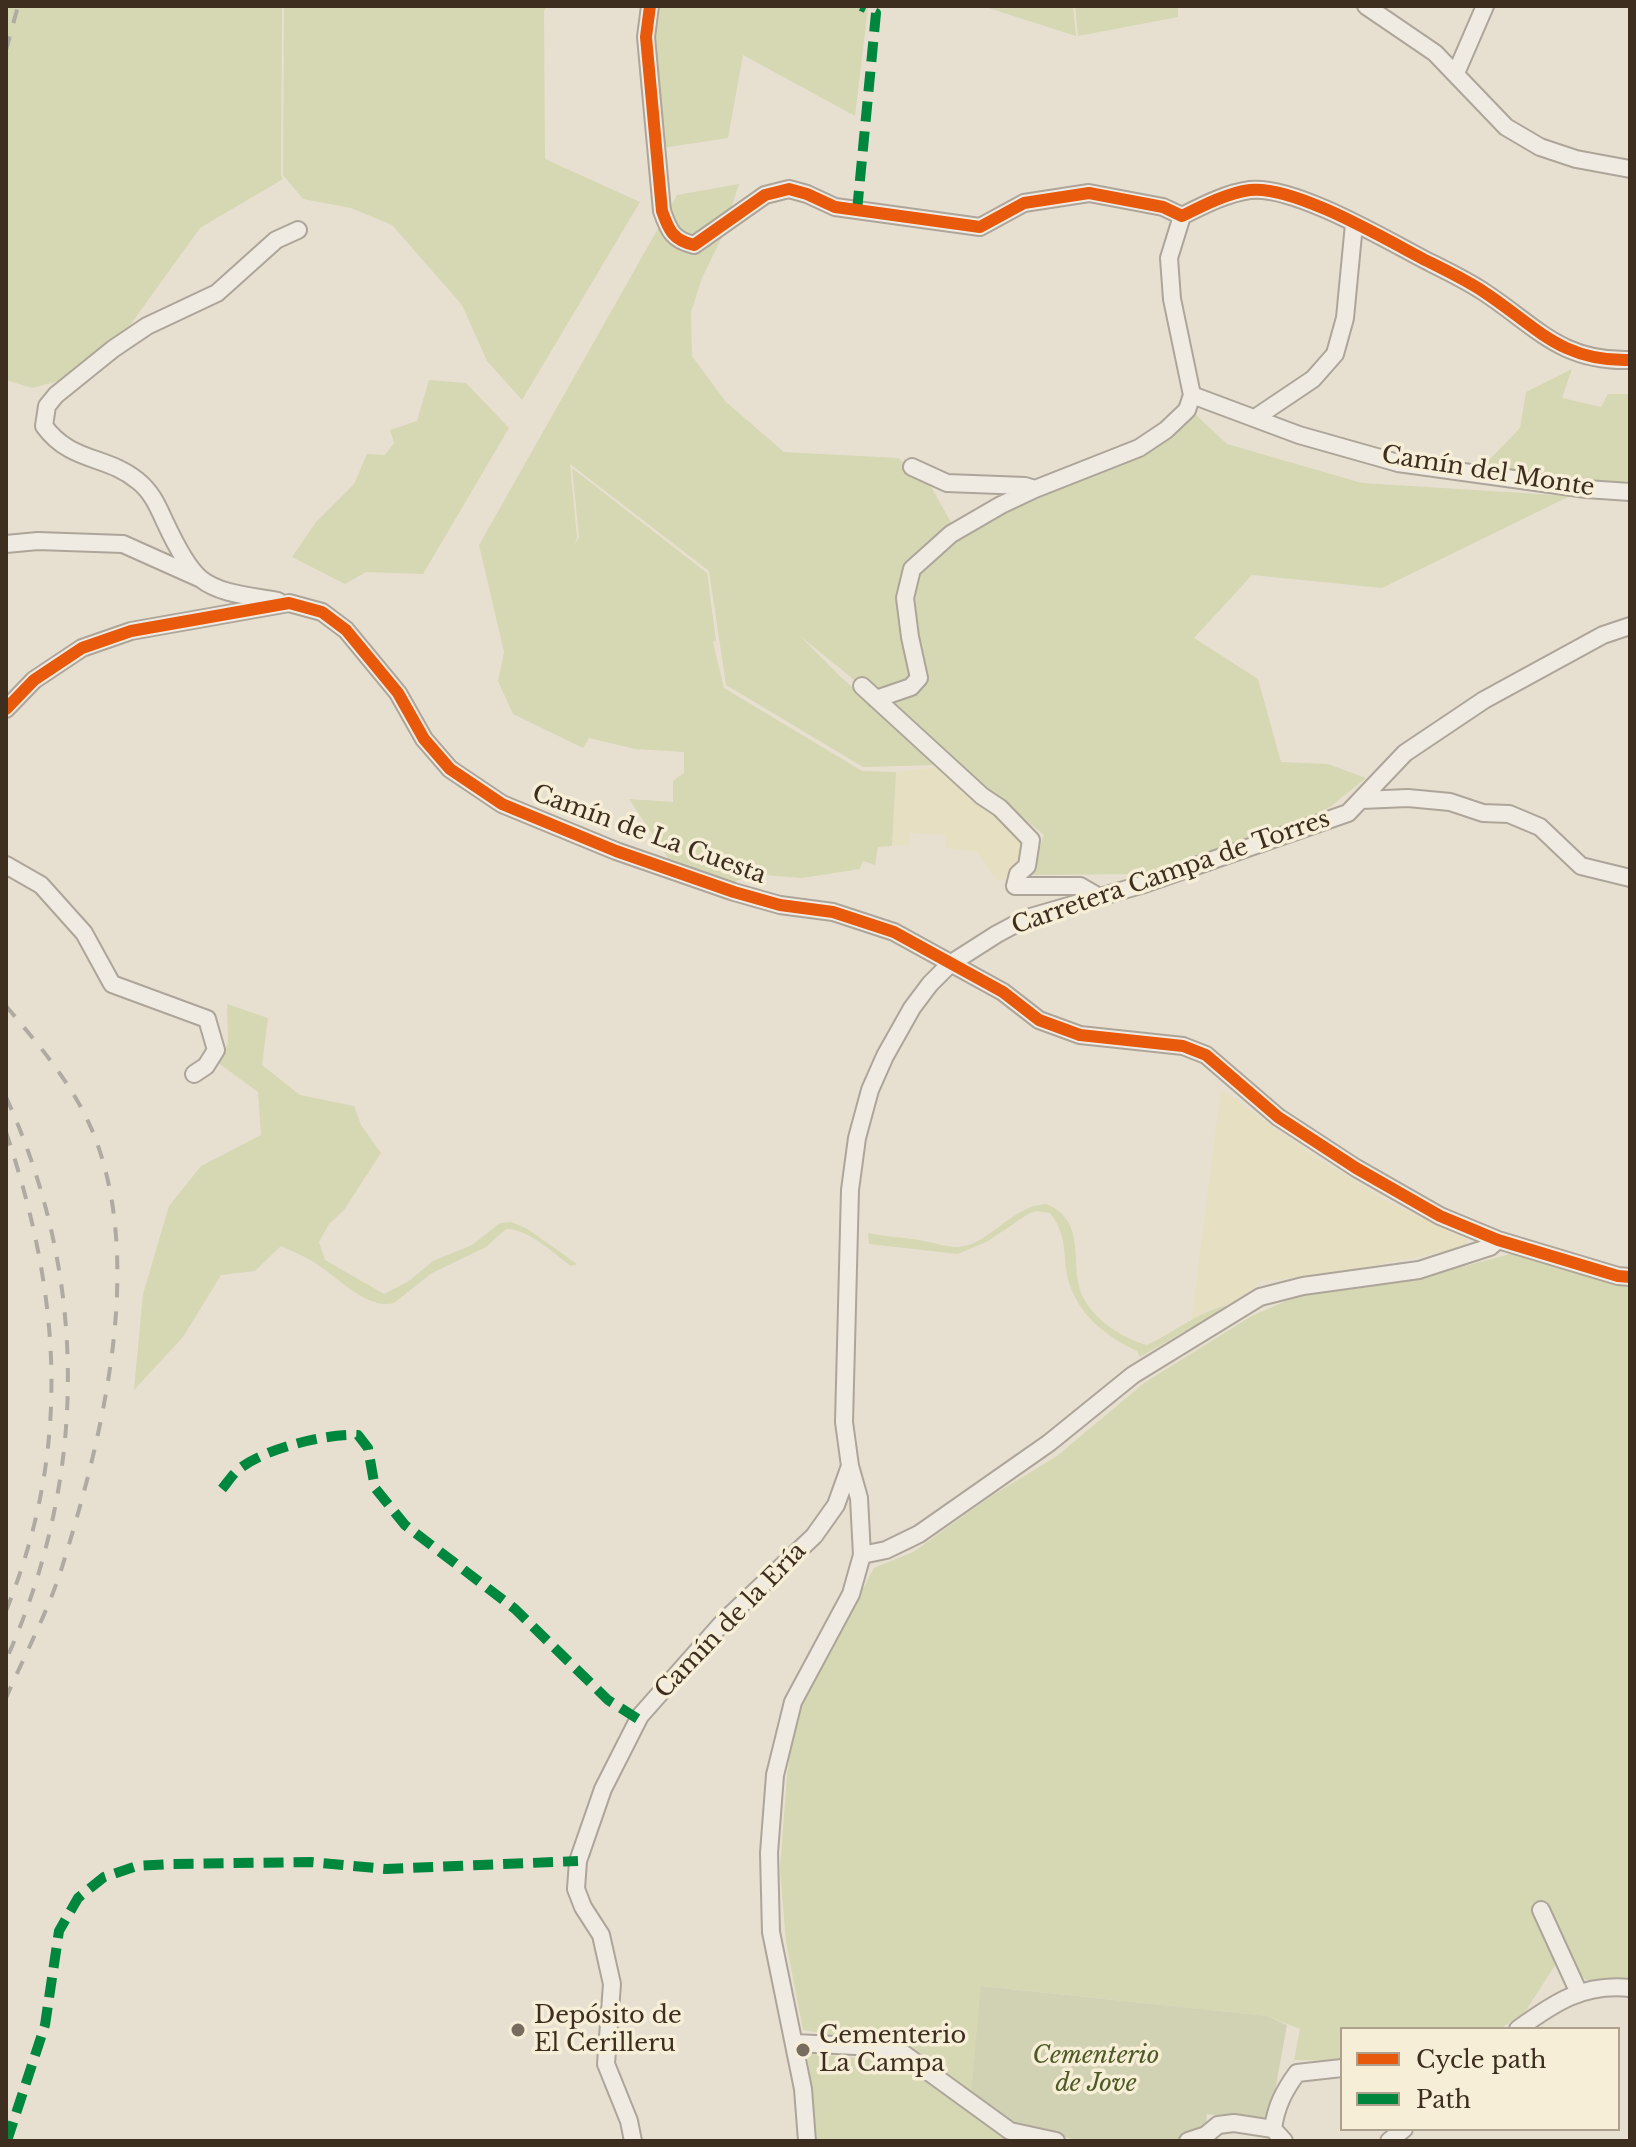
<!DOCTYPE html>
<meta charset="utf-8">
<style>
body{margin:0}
#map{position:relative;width:1636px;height:2147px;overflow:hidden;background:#e7e0d1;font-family:"Libre Baskerville",serif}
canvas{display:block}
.frame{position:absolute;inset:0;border:8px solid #3d2e20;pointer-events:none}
.legend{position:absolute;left:1340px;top:2027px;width:280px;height:104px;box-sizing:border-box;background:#f7eed8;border:2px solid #ada18e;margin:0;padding:10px 14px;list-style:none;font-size:24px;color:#3d2e20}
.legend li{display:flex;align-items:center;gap:16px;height:40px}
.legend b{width:40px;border:2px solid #ada18e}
</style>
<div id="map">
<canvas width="1636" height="2147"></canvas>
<div class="frame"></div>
<ul class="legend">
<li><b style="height:10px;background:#e8590c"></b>Cycle path</li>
<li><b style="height:10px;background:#00873e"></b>Path</li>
</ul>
</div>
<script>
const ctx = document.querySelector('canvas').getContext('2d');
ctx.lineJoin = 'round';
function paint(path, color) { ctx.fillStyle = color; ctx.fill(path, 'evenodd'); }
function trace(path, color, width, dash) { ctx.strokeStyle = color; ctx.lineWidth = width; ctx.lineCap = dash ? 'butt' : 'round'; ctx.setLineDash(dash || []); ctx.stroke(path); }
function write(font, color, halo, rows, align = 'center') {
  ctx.font = font + ' "Libre Baskerville",serif'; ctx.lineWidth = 7; ctx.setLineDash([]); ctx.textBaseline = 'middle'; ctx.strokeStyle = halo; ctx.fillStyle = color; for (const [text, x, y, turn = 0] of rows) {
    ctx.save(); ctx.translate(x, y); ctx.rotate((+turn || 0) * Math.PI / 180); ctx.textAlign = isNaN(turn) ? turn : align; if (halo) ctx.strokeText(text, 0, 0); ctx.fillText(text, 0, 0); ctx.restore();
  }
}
paint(new Path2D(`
 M940 767 992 808 1024 844V856L1004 880H997L976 851 945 848V835L910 833 909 845 892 846 896 772Z
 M1221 1089 1314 1156 1387 1201 1466 1239 1468 1247 1362 1268 1260 1282 1250 1292 1226 1305 1207 1310 1191 1322Z`), '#e6dfc2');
paint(new Path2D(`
 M6 6H282L281 175 283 179 200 228 97 371 32 388 6 380Z
 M284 6H547L544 11 545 159 640 202 522 400 487 361 462 305 392 225 351 208 303 199 283 175Z
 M651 6H864L868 8 855 116 743 55 728 138 662 148Z
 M982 6H1073L1076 36Z
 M1075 6H1178V17L1078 36Z
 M739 184 722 237 702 278 691 312 692 356 726 402 784 452 898 458 929 483 953 526 1114 460 1194 413 1227 444 1362 483 1570 496 1382 588 1252 575 1194 638 1258 679 1281 762 1328 764 1366 778 1330 807 1290 824 1140 874 1030 875 1044 835 799 635 843 679 939 765 863 767 726 685 709 571 570 464 577 537 575 544 579 537 572 468 707 573 716 641 713 642 724 688 862 771 896 772 892 846 878 847 875 865 863 861 860 869 802 878 752 874 732 883 670 861 629 799 673 802V781L684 773V752L635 749 589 738 583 748 513 714 498 681 504 652 479 545 677 195Z
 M1572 369 1562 398 1601 407 1608 394H1630V484L1483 466 1520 428 1526 392Z
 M429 380 466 383 509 428 423 574 366 572 345 584 292 557 316 522 354 484 367 454 385 455 394 443 390 430 417 421Z
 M227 1004 268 1018 262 1065 300 1095 354 1106 361 1125 381 1153 344 1210 329 1224 319 1242 325 1260 384 1294 409 1281 433 1261 472 1245 500 1223 511 1222 526 1228 577 1264 571 1266C553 1253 529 1229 506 1229L486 1247 432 1273 394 1303C369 1310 340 1280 321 1267 309 1258 294 1252 281 1246L255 1271 221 1275 183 1337 134 1390 143 1294 169 1206 201 1166 261 1135 258 1092 217 1062 228 1044Z
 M1046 1204C1089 1221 1068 1266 1083 1297 1094 1320 1124 1339 1147 1345 1174 1332 1197 1313 1226 1305L1217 1317 1201 1322 1140 1357 1137 1351C1098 1333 1067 1304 1065 1259 1064 1241 1061 1227 1050 1213L1036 1211 1028 1214 988 1241 958 1254 869 1244 868 1233C885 1237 902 1237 919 1240 939 1243 954 1252 974 1243 999 1231 1017 1206 1046 1204Z
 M1526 1250 1618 1285 1630 1286V1984L1586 1980 1561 1956 1525 2012 1500 2029H1342V2061L1294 2060 1300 2029 1267 2016 982 1986 971 2094 908 2047 803 2030 786 1942 780 1869 787 1775 797 1710 874 1568 913 1552 993 1495 1057 1456 1144 1383 1250 1317 1292 1298 1438 1273Z
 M807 2053 887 2061 935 2087 1001 2135 1026 2141H817Z`), '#d6d7b3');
paint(new Path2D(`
 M981 1986 1267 2016 1287 2025 1269 2124 1207 2114 1205 2132 1173 2141H1081L1009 2124 971 2094Z`), '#d1d1b3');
const minor = new Path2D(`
 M650 6 646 37 662 211C669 231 673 240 694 245L765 195 789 189 807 194 835 207 980 227 1024 203 1089 193 1163 207 1182 216C1202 206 1227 193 1250 190 1294 185 1385 239 1425 260 1445 270 1466 280 1484 292 1537 327 1561 362 1630 360
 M1366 6 1435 53 1506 127 1540 147 1576 159 1630 169
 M1456 73 1485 6
 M1192 395 1299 435 1398 463 1586 489 1630 492
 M1255 418 1313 379 1335 354 1345 318 1354 224
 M912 467 947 483 1025 486 1035 489 1139 448 1166 430 1187 410 1192 395 1172 299 1169 258 1182 216
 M6 544 38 541 123 544 199 578
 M278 601C254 596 221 595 201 579 188 569 172 537 165 522 158 507 152 492 138 481 107 455 71 463 44 426L47 406 56 395 113 349 147 326 217 293 276 240 298 230
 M862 686 982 796 1000 808 1031 840 1027 866 1018 874 1015 886H1080L1099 897
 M876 699 911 687 919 678 910 637 905 598 912 569 951 534 1001 505 1035 489
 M6 709 34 680 82 648 131 631 289 603 322 612 346 630 398 693 424 739 450 769 502 804 616 851 734 892 780 905 833 912 894 932 1003 992 1039 1020 1080 1035 1183 1046 1206 1055 1278 1117 1356 1168 1440 1216 1498 1240 1618 1276 1630 1277
 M1361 800 1408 798 1450 802 1483 813 1509 814 1540 827 1581 866 1630 878
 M6 865 41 885 84 933 112 984 207 1019 216 1050 206 1066 194 1074
 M862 1555 886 1550 919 1534 1049 1443 1133 1375 1260 1297 1303 1286 1419 1270 1490 1247 1498 1240
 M1541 1910 1579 1993
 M1518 2029C1554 2003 1583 1983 1630 1988
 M795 2043 876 2047 904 2054 1010 2131 1056 2141
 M633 2141 629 2121 606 2064 612 1984 601 1935 583 1907 576 1889 578 1861 603 1789 640 1716 724 1621 814 1536 836 1505 850 1466
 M807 2141 803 2089 771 1932 769 1853 775 1775 793 1702 851 1594 862 1555 859 1498 850 1466 844 1422 850 1190 857 1138 870 1090 885 1056 912 1008 930 984 950 964 997 934 1027 918 1141 885 1348 813 1405 753 1484 700 1603 635 1630 626
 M1188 2141 1206 2135 1218 2125 1234 2123 1273 2129
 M1284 2141 1273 2129C1276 2106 1284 2091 1297 2073L1342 2068
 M1389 2141 1404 2129`);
trace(minor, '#ada599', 20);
trace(minor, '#efebe3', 16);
trace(new Path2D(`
 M6 50 18 6
 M6 1006C38 1044 72 1083 92 1130 146 1260 103 1435 63 1564 49 1610 25 1654 6 1698
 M6 1097C89 1279 88 1478 6 1660
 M6 1132C61 1296 72 1448 6 1611`), '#afaaa2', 4, [14, 14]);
trace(new Path2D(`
 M857 211 876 13 861 6
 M222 1489C227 1483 232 1475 238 1470 262 1449 328 1433 358 1435L368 1448 375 1488 405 1525 515 1609 608 1700 638 1719
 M7 2141 45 2025 59 1931 78 1898 104 1877 137 1866 171 1864 310 1862 386 1869 578 1861`), '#00873e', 10, [20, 10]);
trace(new Path2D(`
 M650 6 646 37 662 211C669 231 673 240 694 245L765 195 789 189 807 194 835 207 980 227 1024 203 1089 193 1163 207 1182 216C1202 206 1227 193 1250 190 1294 185 1385 239 1425 260 1445 270 1466 280 1484 292 1537 327 1561 362 1630 360
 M6 709 34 680 82 648 131 631 289 603 322 612 346 630 398 693 424 739 450 769 502 804 616 851 734 892 780 905 833 912 894 932 1003 992 1039 1020 1080 1035 1183 1046 1206 1055 1278 1117 1356 1168 1440 1216 1498 1240 1618 1276 1630 1277`), '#e8590c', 12);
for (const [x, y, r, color] of [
 [518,2030,8,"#786c5e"],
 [803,2050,8,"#786c5e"]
]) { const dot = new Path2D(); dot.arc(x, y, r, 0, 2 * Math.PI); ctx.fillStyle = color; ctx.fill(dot); trace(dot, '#f7eed8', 3); }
write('24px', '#3d2e20', '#f7eed8', [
 ["Camín del Monte",1488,472,9],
 ["Camín de La Cuesta",649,835,20],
 ["Carretera Campa de Torres",1171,873,-19],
 ["Camín de la Ería",731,1621,-46]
]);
write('24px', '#3d2e20', '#f7eed8', [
 ["Depósito de",534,2016],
 ["El Cerilleru",534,2044],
 ["Cementerio",819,2036],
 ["La Campa",819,2064]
], 'left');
write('italic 24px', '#4d5a26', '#f7eed8', [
 ["Cementerio",1096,2056],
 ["de Jove",1096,2084]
]);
</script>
